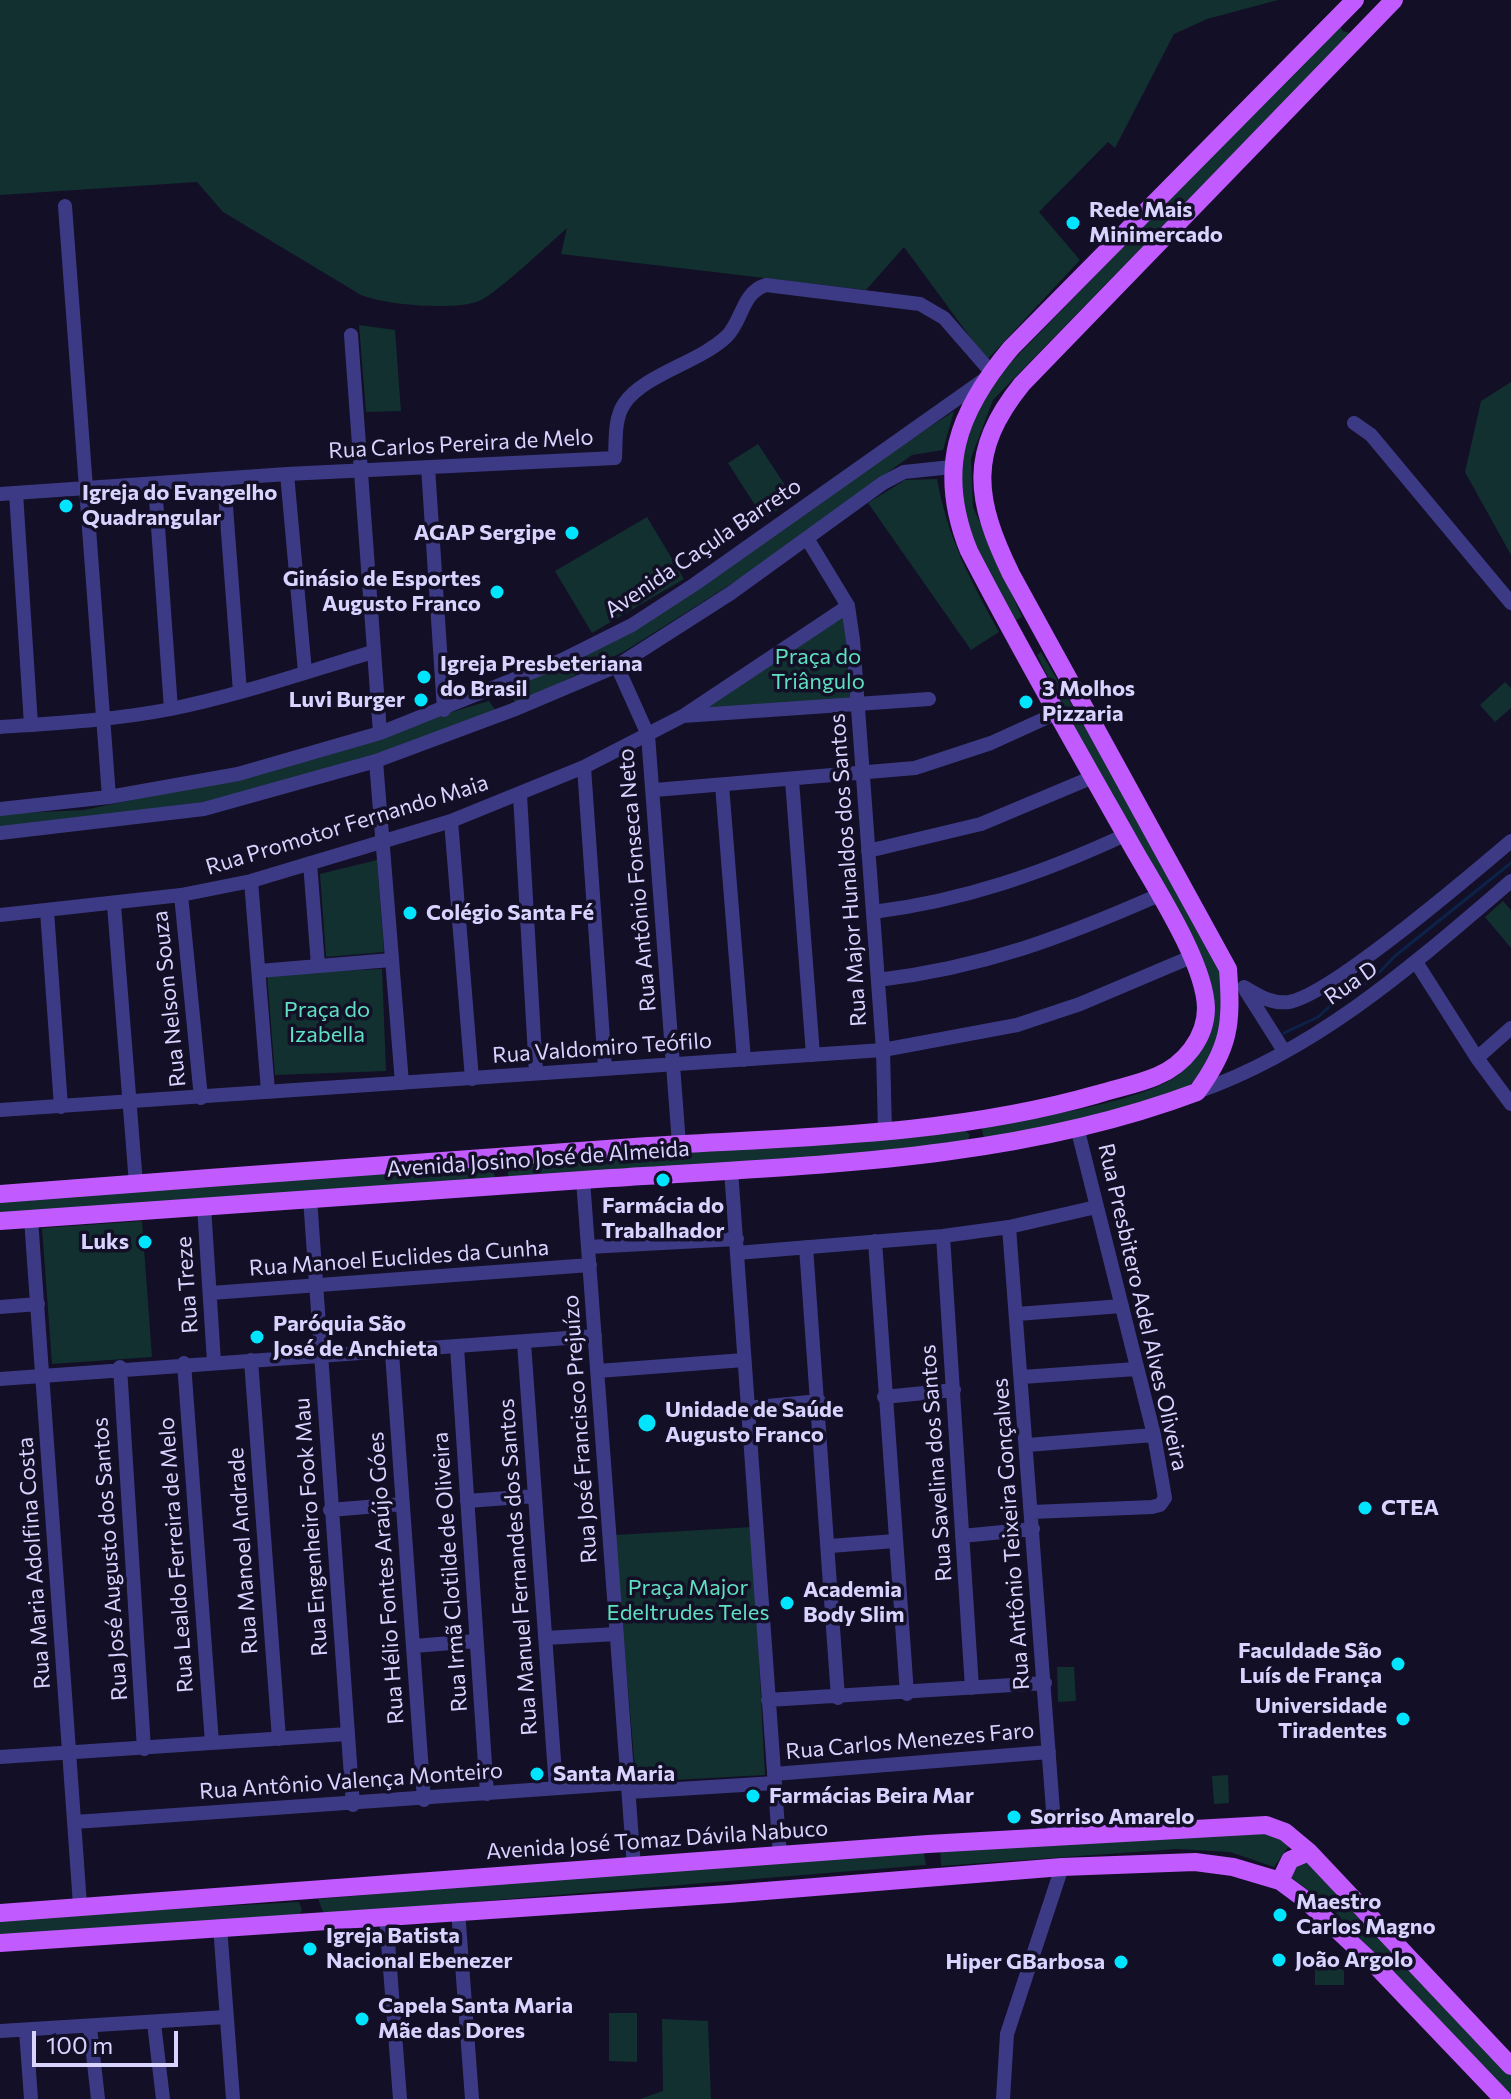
<!DOCTYPE html>
<meta charset="utf-8">
<style>
body{margin:0}
#map{position:relative;width:1511px;height:2099px;overflow:hidden;background:#130f26;font-family:Commissioner,sans-serif}
canvas{display:block}
.scale{position:absolute;left:32px;top:2031px;width:146px;height:36px;box-sizing:border-box;border:4px solid #d9d4ff;border-top:0;padding-left:10px;font-size:24px;line-height:28px;white-space:nowrap;color:#d9d4ff;-webkit-text-stroke:6px #130f26;paint-order:stroke}
</style>
<div id="map">
<canvas width="1511" height="2099"></canvas>
<div class="scale">100 m</div>
</div>
<script>
const ctx = document.querySelector('canvas').getContext('2d');
ctx.lineJoin = 'round';
function paint(path, color) { ctx.fillStyle = color; ctx.fill(path, 'evenodd'); }
function trace(path, color, width, dash) { ctx.strokeStyle = color; ctx.lineWidth = width; ctx.lineCap = dash ? 'butt' : 'round'; ctx.setLineDash(dash || []); ctx.stroke(path); }
function write(font, color, halo, rows, align = 'center') {
  ctx.font = font + ' Commissioner,sans-serif'; ctx.lineWidth = 7; ctx.setLineDash([]); ctx.textBaseline = 'middle'; ctx.strokeStyle = halo; ctx.fillStyle = color; for (const [text, x, y, turn = 0] of rows) {
    ctx.save(); ctx.translate(x, y); ctx.rotate((+turn || 0) * Math.PI / 180); ctx.textAlign = isNaN(turn) ? turn : align; if (halo) ctx.strokeText(text, 0, 0); ctx.fillText(text, 0, 0); ctx.restore();
  }
}
paint(new Path2D(`
 M0 0H1278L1207 19 1174 34 1115 148 1108 142 1039 212 1080 260 987 360 904 247 866 290 561 254 567 228C550 243 495 295 479 301 454 311 386 305 361 295L223 212 197 182 0 195Z
 M1339 24 1343 31 1350 33 993 400 971 458 973 507 1022 617 1015 621 959 517 958 459 988 386Z
 M359 325 395 330 401 411 366 412Z
 M1511 382V555L1465 472 1481 401Z
 M954 411 943 450 912 455 747 574 625 651 516 704 508 688 588 652Z
 M758 444 794 499 764 519 728 463Z
 M937 479C948 539 970 579 999 632L971 650 868 503 905 480Z
 M647 517 684 579 592 633 555 571Z
 M846 613 853 700 699 709Z
 M1041 652 1189 906 1225 983 1228 1006 1207 1068 1190 1085 1168 1099 985 1142 981 1126C1028 1119 1150 1102 1183 1071 1199 1055 1205 1032 1214 1011L1037 655Z
 M1505 682 1511 688V708L1495 722 1480 705Z
 M489 701 496 711 386 755 204 802 0 829V814L84 810 208 784Z
 M377 860 384 952 326 957 320 874Z
 M1503 901 1511 910V948L1485 917Z
 M382 969 386 1071 275 1075 267 974Z
 M965 1130 970 1135 965 1147 508 1179V1166L515 1163Z
 M490 1166 495 1176 491 1183 0 1216V1201Z
 M142 1221 152 1357 52 1364 42 1228Z
 M752 1527 765 1775 636 1782 615 1535Z
 M1057 1667H1074L1076 1701 1058 1702Z
 M1228 1775 1229 1803 1214 1804 1212 1776Z
 M1260 1827 1291 1843 1274 1867 1230 1852 1177 1849 941 1866 940 1847Z
 M923 1848 926 1865 324 1914 318 1899Z
 M1306 1859 1511 2075V2096L1330 1907 1292 1878 1288 1870Z
 M299 1902 302 1910 298 1916 0 1936V1918Z
 M1315 1969H1344V1985H1315Z
 M609 2013H637V2062L609 2061Z
 M662 2019 708 2021 711 2099H640L663 2091Z`), '#12302f');
trace(new Path2D(`
 M1284 1033 1318 1017 1338 999 1373 979 1395 956 1511 863`), '#0c2248', 3);
trace(new Path2D(`
 M65 206 109 797
 M351 335 380 733
 M1354 423 1371 435 1511 603
 M428 467 444 710
 M287 474 305 672
 M224 480 240 692
 M155 485 171 709
 M16 493 31 725
 M0 494 287 474 615 458C616 441 614 419 624 404 643 375 698 363 726 337 743 321 741 293 766 285L920 304 944 318 991 372
 M808 540 848 606 853 640 883 1050 885 1132
 M617 666 648 735 679 1144
 M683 716 929 699
 M0 727C57 723 115 720 171 709 240 695 306 672 373 652
 M376 761 402 1083
 M584 767 605 1068
 M792 780 813 1055
 M722 785 744 1060
 M655 790 915 768 991 743 1057 713
 M520 795 536 1073
 M0 809 109 797 238 774 380 733 562 660 632 625 695 584 985 379
 M451 821 472 1079
 M0 833 204 809 376 761 513 710 617 666 731 593 883 483 904 472 952 467
 M868 851 981 824 1093 777
 M310 863 318 965
 M251 881 268 1091
 M181 895 201 1098
 M114 905 136 1184
 M47 911 61 1107
 M873 912C963 901 1043 873 1125 835
 M0 915 181 895 251 881 451 821 584 767 683 716 848 606
 M1416 962 1477 1058 1511 1104
 M259 971 391 960
 M878 980C985 967 1061 938 1159 895
 M1244 987C1259 996 1271 1004 1289 1002 1331 995 1472 874 1511 841
 M1246 991 1284 1051
 M1477 1058 1511 1028
 M1197 1092C1319 1049 1414 964 1511 881
 M0 1110 883 1050 1017 1025 1080 1004 1191 957
 M731 1170 780 1856
 M583 1180 634 1867
 M310 1198 353 1805
 M204 1206 214 1362
 M31 1219 80 1905
 M1009 1227 1055 1837
 M943 1236 972 1688
 M875 1241 907 1694
 M588 1247 737 1239
 M806 1247 838 1698
 M737 1253 943 1236 1009 1227 1096 1207
 M211 1293 590 1265
 M0 1307 38 1304
 M1017 1314 1122 1306
 M524 1343 556 1788
 M457 1347 487 1794
 M392 1353 424 1800
 M251 1360 279 1739
 M184 1363 212 1743
 M120 1367 144 1749
 M598 1371 744 1360
 M1022 1377 1136 1369
 M0 1379 595 1336
 M884 1397 954 1390
 M747 1408 819 1401
 M1027 1445 1154 1435
 M467 1501 535 1496
 M330 1510 403 1504
 M1032 1512 1152 1507 1160 1505 1165 1498 1154 1435 1077 1127
 M962 1536 1033 1529
 M830 1546 895 1541
 M545 1638 617 1634
 M414 1646 476 1641
 M768 1700 1045 1683
 M0 1757 347 1734
 M774 1774 1049 1752
 M630 1792 775 1783
 M75 1822 630 1783
 M458 1910 472 2099
 M386 1916 400 2099
 M220 1926 233 2099
 M154 2023 163 2099
 M90 2027 98 2099
 M26 2030 31 2099
 M0 2031 225 2017
 M1003 2099 1007 2034 1062 1867`), '#3d3a85', 14);
trace(new Path2D(`
 M0 1194C216 1178 432 1160 648 1146 798 1137 952 1136 1098 1094 1117 1088 1139 1084 1157 1076 1184 1065 1206 1038 1206 1008 1205 961 1151 881 1128 839 1074 744 1019 648 969 551 936 470 957 412 1011 348L1355 0
 M0 1221C204 1207 407 1192 611 1178 807 1165 1011 1162 1197 1092 1230 1047 1232 1024 1228 969L1011 574C975 500 967 452 1022 384L1394 0
 M1280 1881 1290 1860 1309 1852
 M0 1913 928 1844 1266 1825 1285 1832 1309 1852 1511 2066
 M0 1943 728 1894 1062 1867 1195 1862 1233 1867 1280 1881 1303 1898 1378 1968 1503 2099`), '#c25bff', 18);
for (const [x, y, r, color] of [
 [1073,223,8,"#00e5ff"],
 [66,506,8,"#00e5ff"],
 [572,533,8,"#00e5ff"],
 [497,592,8,"#00e5ff"],
 [424,677,8,"#00e5ff"],
 [421,700,8,"#00e5ff"],
 [1026,702,8,"#00e5ff"],
 [410,913,8,"#00e5ff"],
 [663,1180,8,"#00e5ff"],
 [145,1242,8,"#00e5ff"],
 [257,1337,8,"#00e5ff"],
 [647,1423,10,"#00e5ff"],
 [1365,1508,8,"#00e5ff"],
 [787,1603,8,"#00e5ff"],
 [1398,1664,8,"#00e5ff"],
 [1403,1719,8,"#00e5ff"],
 [537,1774,8,"#00e5ff"],
 [753,1796,8,"#00e5ff"],
 [1014,1817,8,"#00e5ff"],
 [1280,1915,8,"#00e5ff"],
 [310,1949,8,"#00e5ff"],
 [1279,1960,8,"#00e5ff"],
 [1121,1962,8,"#00e5ff"],
 [362,2019,8,"#00e5ff"]
]) { const dot = new Path2D(); dot.arc(x, y, r, 0, 2 * Math.PI); ctx.fillStyle = color; ctx.fill(dot); trace(dot, '#130f26', 3); }
write('bold 22px', '#d9d4ff', '#130f26', [
 ["Rede Mais",1089,210],
 ["Minimercado",1089,235],
 ["Igreja do Evangelho",82,493],
 ["Quadrangular",82,518],
 ["AGAP Sergipe",556,533,"right"],
 ["Ginásio de Esportes",481,579,"right"],
 ["Augusto Franco",481,604,"right"],
 ["Igreja Presbeteriana",440,664],
 ["do Brasil",440,689],
 ["3 Molhos",1042,689],
 ["Pizzaria",1042,714],
 ["Luvi Burger",405,700,"right"],
 ["Colégio Santa Fé",426,913],
 ["Farmácia do",663,1206,"center"],
 ["Trabalhador",663,1231,"center"],
 ["Luks",129,1242,"right"],
 ["Paróquia São",273,1324],
 ["José de Anchieta",273,1349],
 ["Unidade de Saúde",665,1410],
 ["Augusto Franco",665,1435],
 ["CTEA",1381,1508],
 ["Academia",803,1590],
 ["Body Slim",803,1615],
 ["Faculdade São",1382,1651,"right"],
 ["Luís de França",1382,1676,"right"],
 ["Universidade",1387,1706,"right"],
 ["Tiradentes",1387,1731,"right"],
 ["Santa Maria",553,1774],
 ["Farmácias Beira Mar",769,1796],
 ["Sorriso Amarelo",1030,1817],
 ["Maestro",1296,1902],
 ["Carlos Magno",1296,1927],
 ["Igreja Batista",326,1936],
 ["Nacional Ebenezer",326,1961],
 ["João Argolo",1295,1960],
 ["Hiper GBarbosa",1105,1962,"right"],
 ["Capela Santa Maria",378,2006],
 ["Mãe das Dores",378,2031]
], 'left');
write('22px', '#d9d4ff', '#130f26', [
 ["Rua Carlos Pereira de Melo",461,444,-3],
 ["Avenida Caçula Barreto",703,548,-34],
 ["Rua Promotor Fernando Maia",347,825,-17],
 ["Rua Major Hunaldos dos Santos",848,870,-94],
 ["Rua Antônio Fonseca Neto",637,880,-95],
 ["Rua D",1351,983,-35],
 ["Rua Nelson Souza",169,999,-96],
 ["Rua Valdomiro Teófilo",602,1048,-4],
 ["Avenida Josino José de Almeida",538,1159,-4],
 ["Rua Manoel Euclides da Cunha",399,1258,-4],
 ["Rua Treze",187,1285,-94],
 ["Rua Presbitero Adel Alves Oliveira",1143,1307,77],
 ["Rua José Francisco Prejuízo",580,1429,-94],
 ["Rua Savelina dos Santos",936,1463,-94],
 ["Rua Engenheiro Fook Mau",311,1527,-94],
 ["Rua Antônio Teixeira Gonçalves",1011,1534,-94],
 ["Rua Manoel Andrade",243,1551,-94],
 ["Rua Lealdo Ferreira de Melo",176,1555,-94],
 ["Rua José Augusto dos Santos",110,1559,-94],
 ["Rua Maria Adolfina Costa",34,1563,-94],
 ["Rua Manuel Fernandes dos Santos",518,1567,-94],
 ["Rua Irmã Clotilde de Oliveira",450,1572,-94],
 ["Rua Hélio Fontes Araújo Góes",386,1578,-94],
 ["Rua Carlos Menezes Faro",910,1741,-5],
 ["Rua Antônio Valença Monteiro",351,1781,-4],
 ["Avenida José Tomaz Dávila Nabuco",657,1840,-4]
]);
write('22px', '#5fe0c0', '#130f26', [
 ["Praça do",818,657],
 ["Triângulo",818,682],
 ["Praça do",327,1010],
 ["Izabella",327,1035],
 ["Praça Major",688,1588],
 ["Edeltrudes Teles",688,1613]
]);
</script>
